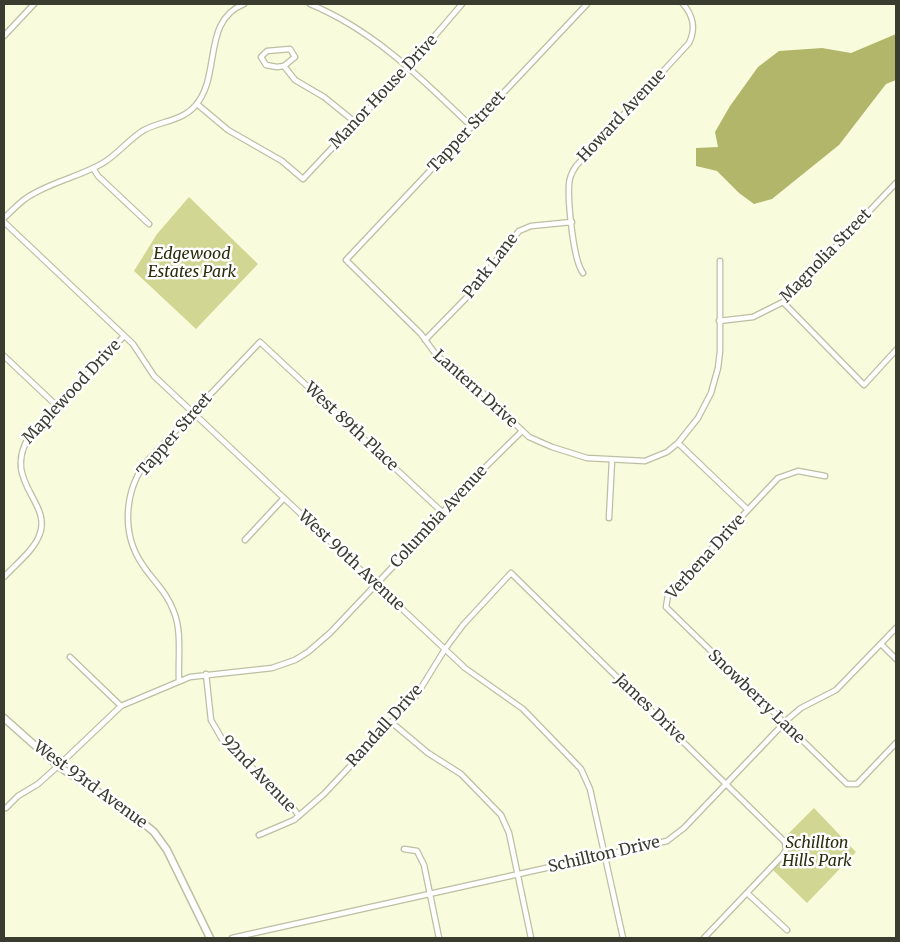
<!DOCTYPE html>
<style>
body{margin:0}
#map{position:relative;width:900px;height:942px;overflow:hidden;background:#f9fcdc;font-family:Merriweather,serif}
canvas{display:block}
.frame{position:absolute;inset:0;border:5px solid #3b3c30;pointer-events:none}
</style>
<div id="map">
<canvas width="900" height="942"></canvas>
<div class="frame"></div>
</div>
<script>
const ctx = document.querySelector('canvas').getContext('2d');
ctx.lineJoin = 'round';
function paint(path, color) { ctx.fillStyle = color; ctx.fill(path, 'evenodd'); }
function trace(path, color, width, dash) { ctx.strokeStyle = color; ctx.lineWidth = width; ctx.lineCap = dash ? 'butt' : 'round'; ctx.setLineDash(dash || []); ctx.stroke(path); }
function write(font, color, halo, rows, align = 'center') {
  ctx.font = font + ' Merriweather,serif'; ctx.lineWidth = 5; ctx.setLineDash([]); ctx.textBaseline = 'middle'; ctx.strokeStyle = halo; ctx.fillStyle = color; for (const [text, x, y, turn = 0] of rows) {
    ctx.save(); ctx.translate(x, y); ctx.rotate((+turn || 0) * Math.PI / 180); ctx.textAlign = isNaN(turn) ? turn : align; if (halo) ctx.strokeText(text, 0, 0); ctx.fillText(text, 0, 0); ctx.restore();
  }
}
paint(new Path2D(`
 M189 197 258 264 196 329 134 271 157 234Z
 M814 808 856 852 807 903 773 870 789 850 785 837Z`), '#d1d692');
paint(new Path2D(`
 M896 34V80L886 84 839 145 772 199 754 204 739 193 717 171 696 166V148L718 147 715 132 730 106 758 67 779 51 822 48 851 53Z`), '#b2b66b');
const street = new Path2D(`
 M310 4C375 31 422 79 472 127
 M587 4 346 260 421 334 437 356 463 374 529 437 552 447 587 458 645 461 667 452 678 443 698 418 711 393 718 368 720 351V261
 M4 36 34 4
 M284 66 295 57 290 49 267 51 261 57 266 65 277 67 284 66 295 80 324 97 355 122
 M197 104 228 130 282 161 303 179 408 67 462 4
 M93 168 98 176 149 224
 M4 218C13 210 22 199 33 194 55 181 81 176 103 163 118 154 129 139 144 130 161 121 182 121 195 106 222 76 201 21 244 4
 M4 222 133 344 154 376 465 668 523 709 581 769 590 789 623 938
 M583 273C573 260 568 202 569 185 569 178 572 172 576 166L689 43C696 29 693 15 683 4
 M783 302 864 385 896 350
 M719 321 753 317 783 302 896 183
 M425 340 471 293 519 231 531 226 572 222
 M4 356 57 406
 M678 443 748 510
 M825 476 798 471 778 478 668 595 666 607 847 784H857L896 743
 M609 518 612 460
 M245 540 284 498
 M4 577C15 565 33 551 39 536 54 502 0 482 30 435L124 336
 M881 644 896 659
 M70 657 121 706
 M206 674 211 720 222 739 291 805 299 816
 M179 680C178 658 182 632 174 612 167 592 153 581 142 564 121 533 124 489 148 460L260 342 442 512
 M391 722 428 753 461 774 501 815 509 833 531 938
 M6 808 18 796 38 784 58 766 121 706 190 677 272 668 295 660 308 652 330 633 438 519 454 498 522 431
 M259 835 294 820 324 794 416 696 445 649 463 625 511 573 785 842 786 850 782 856 704 938
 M404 849 417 851 424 865 439 938
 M747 893 787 930
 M232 938 667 841 684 828 788 719 801 708 836 690 896 628`);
const secondary = new Path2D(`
 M4 718 58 766 135 816 154 832 167 850 210 938`);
trace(street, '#bcbfa1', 7);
trace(secondary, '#bcbfa1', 9);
trace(street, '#fff', 4.5);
trace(secondary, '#fff', 6);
write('16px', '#3b3c30', '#fff', [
 ["Manor House Drive",384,92,-47],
 ["Howard Avenue",622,116,-47],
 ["Tapper Street",467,132,-47],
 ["Magnolia Street",826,256,-46],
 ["Park Lane",491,266,-52],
 ["Lantern Drive",475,389,42],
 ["Maplewood Drive",72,392,-47],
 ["West 89th Place",351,427,43],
 ["Tapper Street",175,435,-49],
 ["Columbia Avenue",439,517,-47],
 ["Verbena Drive",706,557,-48],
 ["West 90th Avenue",351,561,43],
 ["Snowberry Lane",756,697,44],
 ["James Drive",650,709,44],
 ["Randall Drive",385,726,-48],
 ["92nd Avenue",258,774,46],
 ["West 93rd Avenue",90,785,36],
 ["Schillton Drive",604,855,-13]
]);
write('italic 16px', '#2c2d0c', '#fff', [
 ["Edgewood",192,254],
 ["Estates Park",192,272],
 ["Schillton",817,843],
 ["Hills Park",817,861]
]);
</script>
